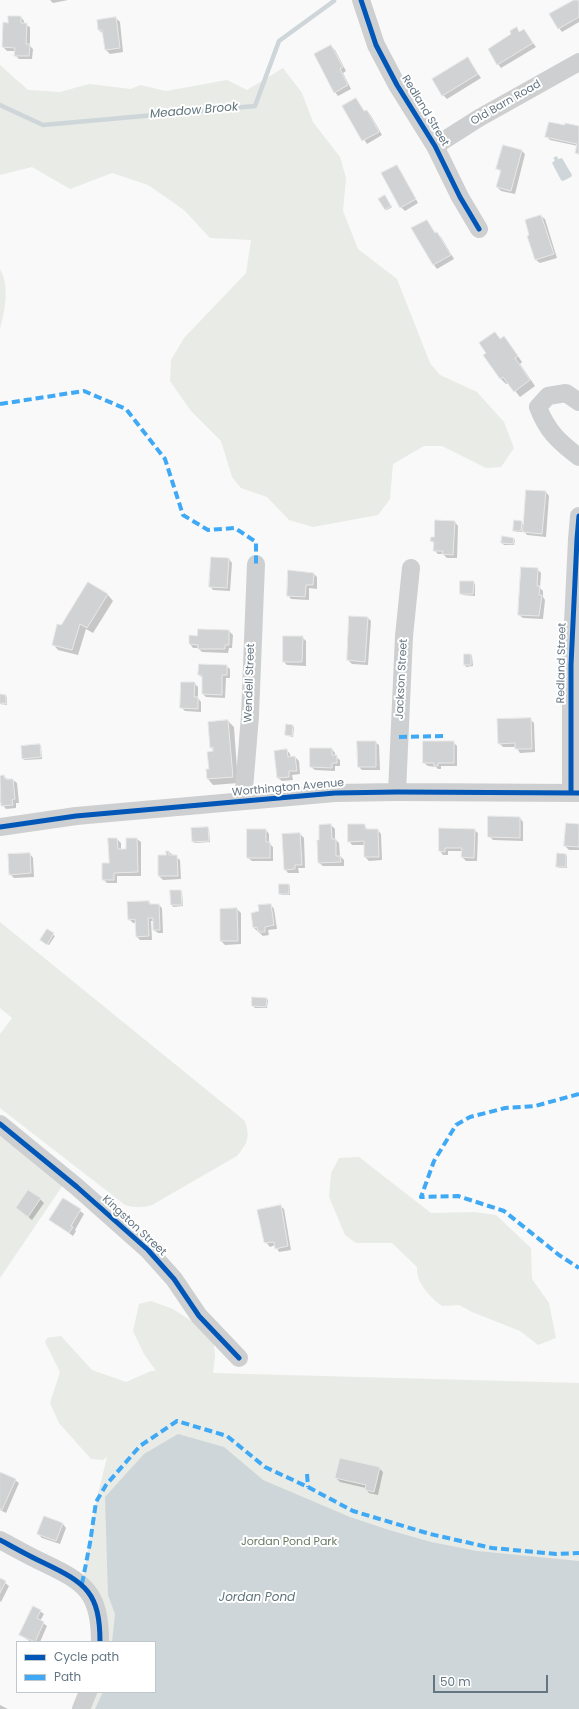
<!DOCTYPE html>
<style>
body{margin:0}
#map{position:relative;width:579px;height:1709px;overflow:hidden;background:#f9f9f9;font-family:Poppins,sans-serif}
canvas{display:block}
.legend{position:absolute;left:16px;top:1641px;width:140px;height:52px;box-sizing:border-box;background:#fff;border:1px solid #c1c8cd;margin:0;padding:5px 7px;list-style:none;font-size:12px;color:#657683}
.legend li{display:flex;align-items:center;gap:8px;height:20px}
.legend b{width:20px;border:1px solid #c1c8cd}
.scale{position:absolute;left:433px;top:1675px;width:115px;height:18px;box-sizing:border-box;border:2px solid #657683;border-top:0;padding-left:5px;font-size:12px;line-height:14px;white-space:nowrap;color:#657683;-webkit-text-stroke:3px #fff;paint-order:stroke}
</style>
<div id="map">
<canvas width="579" height="1709"></canvas>
<ul class="legend">
<li><b style="height:5px;background:#0057b8"></b>Cycle path</li>
<li><b style="height:5px;background:#3fa9f5"></b>Path</li>
</ul>
<div class="scale">50 m</div>
</div>
<script>
const ctx = document.querySelector('canvas').getContext('2d');
ctx.lineJoin = 'round';
function paint(path, color) { ctx.fillStyle = color; ctx.fill(path, 'evenodd'); }
function trace(path, color, width, dash) { ctx.strokeStyle = color; ctx.lineWidth = width; ctx.lineCap = dash ? 'butt' : 'round'; ctx.setLineDash(dash || []); ctx.stroke(path); }
function write(font, color, halo, rows, align = 'center') {
  ctx.font = font + ' Poppins,sans-serif'; ctx.lineWidth = 4; ctx.setLineDash([]); ctx.textBaseline = 'middle'; ctx.strokeStyle = halo; ctx.fillStyle = color; for (const [text, x, y, turn = 0] of rows) {
    ctx.save(); ctx.translate(x, y); ctx.rotate((+turn || 0) * Math.PI / 180); ctx.textAlign = isNaN(turn) ? turn : align; if (halo) ctx.strokeText(text, 0, 0); ctx.fillText(text, 0, 0); ctx.restore();
  }
}
paint(new Path2D(`
 M0 65 28 90 60 92 89 84 131 89 140 85 166 91 227 80 247 90 283 68 302 93 313 122 340 157 346 178 343 211 358 249 397 279 430 363 440 375 477 392 504 422 514 448 501 467 486 468 442 446H424L393 464 390 499 378 515 313 527 289 520 267 497 241 488 232 477 221 441 191 411 170 381 171 360 184 338 246 273 251 240 210 238 184 210 148 185 112 173 70 189 32 167 0 175Z
 M0 269C10 287 5 309 0 329Z
 M0 922 245 1121C250 1137 248 1143 237 1156L152 1205C142 1208 135 1208 125 1205L0 1108V1034L12 1018 0 1008Z
 M0 1135 63 1185 0 1278Z
 M359 1157 431 1213 474 1212 496 1215 531 1248 532 1279 549 1303 556 1338 538 1345 520 1331 472 1312 459 1305 442 1306C430 1297 416 1283 417 1267L392 1243H356L345 1235 329 1197 331 1173 339 1158Z
 M151 1301 173 1309 213 1335 215 1356 213 1373 579 1383V1709H80L88 1692H155V1642H100L82 1584 96 1502 107 1457 103 1460 91 1459 59 1423 50 1403 60 1372 45 1342 47 1338 61 1336 92 1370 126 1382 151 1371H156L144 1354 133 1331 139 1304Z`), '#e8ebe6');
paint(new Path2D(`
 M557 156 558 159 562 158 572 175 571 177 563 181 561 180 552 163 555 160 553 158Z
 M178 1434 224 1447 263 1480 350 1517 389 1530 431 1542 477 1551 579 1561V1709H95L103 1692H155V1642H112L115 1614 108 1595 105 1497 144 1454Z`), '#ced6d9');
paint(new Path2D(`
 M50 0H68L53 3Z
 M576 0H579V22L562 32 559 28Z
 M21 17 24 21V24L30 27V46L33 49 32 59H19L15 55 16 51H7L3 47 4 23 9 24Z
 M116 18 120 22 123 52 110 54 106 50 103 34 99 30Z
 M517 29 520 32 524 30 536 47 501 68 498 64Z
 M331 46 335 50 346 71 343 73 351 89 338 96 335 92Z
 M468 59 481 78 447 99 443 95Z
 M356 99 365 112 367 111 370 114 382 135 367 144 343 107Z
 M579 127V155L577 153 578 146 550 140 547 137Z
 M521 150 525 154 515 194 501 191 497 187 501 172 498 169Z
 M397 166 400 170 418 203 405 211 401 207Z
 M386 198 392 207 387 210 385 209Z
 M541 216 545 219 557 258 540 263 536 260Z
 M427 221 436 234 441 237 454 259 437 269 434 265 413 229Z
 M495 333 501 339 504 338 509 343 522 362 520 364 535 386 520 397 509 383 506 384 501 379 484 356 488 353Z
 M546 492 549 496 546 537 527 535 523 530 522 532H516L514 530 521 522 524 525Z
 M455 522 458 526 457 558H447L443 554H438L434 550 435 544 431 541Z
 M513 539 515 540 514 545H504L502 543Z
 M229 559 232 563 230 591 213 590 210 586Z
 M537 569 541 573 540 588 543 591V597L545 600 543 619 523 618 519 615Z
 M314 574 317 577V589L309 588V600L291 599 288 595Z
 M473 582 475 584V596L463 595 461 594Z
 M89 583 108 595 113 601 93 633 86 629 78 655 58 650 53 644 61 627Z
 M367 617 371 621 368 665 352 664 348 660Z
 M229 631 233 635 232 648H229L228 653 202 652 198 648H193L190 644 198 637Z
 M302 637 306 641V666L287 665 284 662Z
 M465 655H471L472 656 473 666 466 667 465 665Z
 M226 666 230 669V678H226L225 698 206 697 203 694V678L199 675Z
 M194 683 198 687V698L201 702V712L185 711 182 708Z
 M0 695 7 697V705L0 704Z
 M530 719 534 723 535 752 520 753 516 747H503L499 743Z
 M228 721 234 727 238 783 213 785 208 779 214 752 211 747Z
 M292 726 294 727 293 737 288 736 286 735Z
 M375 742 379 745 380 770H362L359 767Z
 M453 742 457 746V766H441V769H438L436 767 428 766 424 763Z
 M39 745 41 746 42 759 25 760 23 759Z
 M332 749 335 753V756L340 760V766H335V771L315 770 311 767Z
 M287 750 290 754 291 758 295 757 299 761 300 774 292 775 293 780 282 781 278 778Z
 M4 776 8 780H13L17 783 19 803H16V808L6 809 0 802V777Z
 M520 818 523 822V841L493 840 489 836Z
 M331 825 335 829V839L339 843 340 856 344 860V866H323L319 863 320 841Z
 M364 825 368 830H378L381 834 382 860 369 861 365 857V845H352L349 841Z
 M579 825V850H569L565 846Z
 M208 828 209 830 210 842 195 843 193 842Z
 M266 830 269 834V843L273 847V861H252L248 858Z
 M474 830 478 833 477 861H466L462 857 463 851H448V855H443L440 851Z
 M300 834 304 838 305 868H298L299 873H288L285 869Z
 M117 839 121 843V850H127L137 839 141 842V876H117V883H107L103 879 110 864Z
 M169 852 180 860 181 879 163 880 159 876Z
 M30 854 33 858 34 877 14 878 10 874Z
 M566 855 567 856V868H559L557 866Z
 M289 885 290 886V895H282L280 894Z
 M171 891H181L182 892 183 906 173 907 172 905Z
 M149 902 152 905H159L162 908 163 933H158L154 930V921H151L152 940H140L137 937 136 923H133L129 919Z
 M271 905 274 909 277 929 268 930 269 935 263 936 254 928 260 912Z
 M237 909 241 913V944L225 945 221 941V910Z
 M47 931 55 936 49 945 43 942Z
 M267 999 268 1000 267 1008H255L253 1006Z
 M40 1199 44 1203 32 1220 17 1208Z
 M64 1199 84 1214 75 1230 76 1231 73 1236 51 1220Z
 M280 1206 284 1209 291 1250 279 1252 275 1245 270 1247 265 1241Z
 M379 1468 383 1472 378 1495 369 1493 366 1489V1488L340 1482 336 1478Z
 M0 1473 15 1480 19 1483 6 1513 0 1510Z
 M44 1517 63 1524 66 1528 60 1544 42 1538 38 1534Z
 M0 1579 9 1586 1 1602 0 1601Z
 M40 1611 44 1614 40 1621 47 1626 40 1642H31L20 1635Z
 M0 1705 8 1709H0Z`), '#0003');
trace(new Path2D(`
 M0 105 43 125 255 106 279 41 334 1`), '#ced6d9', 4.5);
const building = new Path2D(`
 M574 0H579V17L558 29 549 14Z
 M8 16H21V23H27L26 44H30L29 56H14L15 48 2 47 3 22 8 23Z
 M116 17 120 48 105 50 102 30H98L97 20Z
 M517 27 519 32 524 29 533 43 497 65 488 49 511 34 510 31Z
 M331 45 343 67 340 69 348 85 334 93 314 54Z
 M468 57 478 74 442 96 432 79Z
 M356 98 364 111 367 110 379 132 362 141 342 106Z
 M549 122 565 125V123L579 126V154L575 153 577 144 545 137Z
 M503 145 522 150 511 191 496 187 501 170 496 169Z
 M397 165 416 199 400 208 381 173Z
 M385 195 391 206 385 210 378 199Z
 M541 215 554 254 535 260 527 236 529 235 525 220Z
 M427 220 435 233 437 232 451 255 433 265 411 228Z
 M495 332 500 339 504 336 518 356 515 358 530 380 514 392 503 377 500 379 483 355 486 353 479 343Z
 M526 490 546 491 542 534 523 532Z
 M435 520 455 521 453 555 442 554 443 551H433L434 542 430 541 431 537H434Z
 M514 520 522 521 521 531H513Z
 M502 536 514 538 513 544 501 543Z
 M211 557 229 558 227 588 209 587Z
 M521 567 538 568 537 586H540L539 595H542L539 616 518 615Z
 M288 570 314 573 313 585H306L305 597 287 596Z
 M460 581H474L473 594H460Z
 M88 582 108 594 87 628 80 624 72 650 52 645 57 624 61 625Z
 M349 616 368 617 365 662 347 660Z
 M198 629 229 630V645H225V649H198V645L189 644V635L197 636Z
 M283 636H303L302 662H283Z
 M464 654H471V665H464Z
 M199 664 227 665V675H222V695L202 694V675H198Z
 M181 682H195L194 697H198V709L180 708Z
 M0 694 6 695V704L0 703Z
 M531 718 532 749H515V743L498 744 497 719Z
 M228 720 233 777 207 779 206 769H209L207 752 213 751V747L210 748 208 722Z
 M286 724 293 725 292 736 285 735Z
 M357 741H376V767H358Z
 M423 741H454V763H438V766H434V763H423Z
 M40 744 41 757 22 759 21 746Z
 M310 748H332V755H337V763H332V768L310 767Z
 M287 749 288 757 295 756 297 771H289V777L277 778 274 751Z
 M4 775 5 779H13L15 799 12 800 13 805 1 806 0 776Z
 M488 816 520 817V838L488 837Z
 M566 823 579 824V847L564 846Z
 M331 824 332 839H336V856H340L341 862 318 863 317 840H319V825Z
 M348 824H365V829H378L379 857H364V841L348 842Z
 M208 827 209 841 192 842 191 828Z
 M439 828 475 829 474 858 461 857 462 848H445V852L439 851Z
 M247 829H266V842H270V858H247Z
 M300 833 302 865H295V869L284 870 282 834Z
 M108 838H117L118 849H126V838H137L138 872 114 873V880H102V863H109Z
 M166 851H169V855H177L178 876H158V855H166Z
 M30 853 31 873 9 875 8 854Z
 M557 853 566 854V867H556Z
 M279 884H289V894H279Z
 M170 890H181L182 905H171Z
 M149 901V904H159L160 930H153V918H148L149 936 136 937 135 919 128 920 127 902Z
 M271 904 274 925 265 927V932H258L257 927 253 928 251 913 259 911 258 905Z
 M237 908 238 941H220V909Z
 M47 929 54 933 47 945 40 940Z
 M252 997 267 998 266 1007 252 1006Z
 M28 1190 41 1198 28 1217 16 1208Z
 M63 1198 81 1209 71 1226 73 1227 69 1233 49 1220Z
 M281 1205 288 1246 275 1249 274 1242 265 1243 264 1242 257 1210Z
 M340 1458 380 1467 374 1492 365 1490 366 1485 335 1478Z
 M0 1472 16 1479 2 1510 0 1509Z
 M44 1516 63 1523 56 1541 37 1534Z
 M0 1578 6 1581 0 1593Z
 M33 1606 41 1610 37 1618 44 1622 35 1642 19 1635Z`);
paint(building, '#d0d2d3');
trace(building, '#e8e8e8', 1);
trace(new Path2D(`
 M361 0 376 45 397 85 435 146 460 197 479 229
 M435 146 479 118 579 62
 M579 402 566 393 548 396 538 407C547 431 559 442 579 457
 M397 792 404 636 411 568
 M571 793V665L577 539 579 516
 M243 801 250 716 256 564
 M0 827 76 816 335 793 397 792 579 793
 M0 1124 77 1187 148 1250 174 1279 199 1316 239 1358
 M0 1540C15 1548 29 1556 44 1563 86 1583 100 1593 100 1642
 M81 1709 88 1692`), '#cecfd0', 18);
trace(new Path2D(`
 M0 404 84 391 126 409 165 459 183 515 208 530 235 528 256 542V564
 M399 737 444 736
 M579 1094 535 1106 505 1108 470 1117 456 1125 434 1161 421 1197 458 1196 504 1211 559 1255 579 1268
 M307 1474 308 1487
 M82 1584 90 1543 96 1502 106 1485 140 1446 177 1421 227 1436 265 1467 308 1487 353 1511 430 1534 492 1548 556 1554 579 1553`), '#3fa9f5', 4, [8, 4]);
trace(new Path2D(`
 M361 0 376 45 397 85 435 146 460 197 479 229
 M571 793V665L577 539 579 516
 M0 827 76 816 335 793 397 792 579 793
 M0 1124 77 1187 148 1250 174 1279 199 1316 239 1358
 M0 1540C15 1548 29 1556 44 1563 86 1583 100 1593 100 1642`), '#0057b8', 5);
write('11px', '#657683', '#fff', [
 ["Old Barn Road",506,103,-30],
 ["Redland Street",425,111,59],
 ["Redland Street",562,663,-89],
 ["Jackson Street",402,679,-87],
 ["Wendell Street",250,683,-88],
 ["Worthington Avenue",288,788,-5],
 ["Kingston Street",134,1226,43]
]);
write('11px', '#687a64', '#fff', [
 ["Jordan Pond Park",289,1542]
]);
write('italic 12px', '#60757c', '#fff', [
 ["Meadow Brook",194,111,-5],
 ["Jordan Pond",257,1598]
]);
</script>
